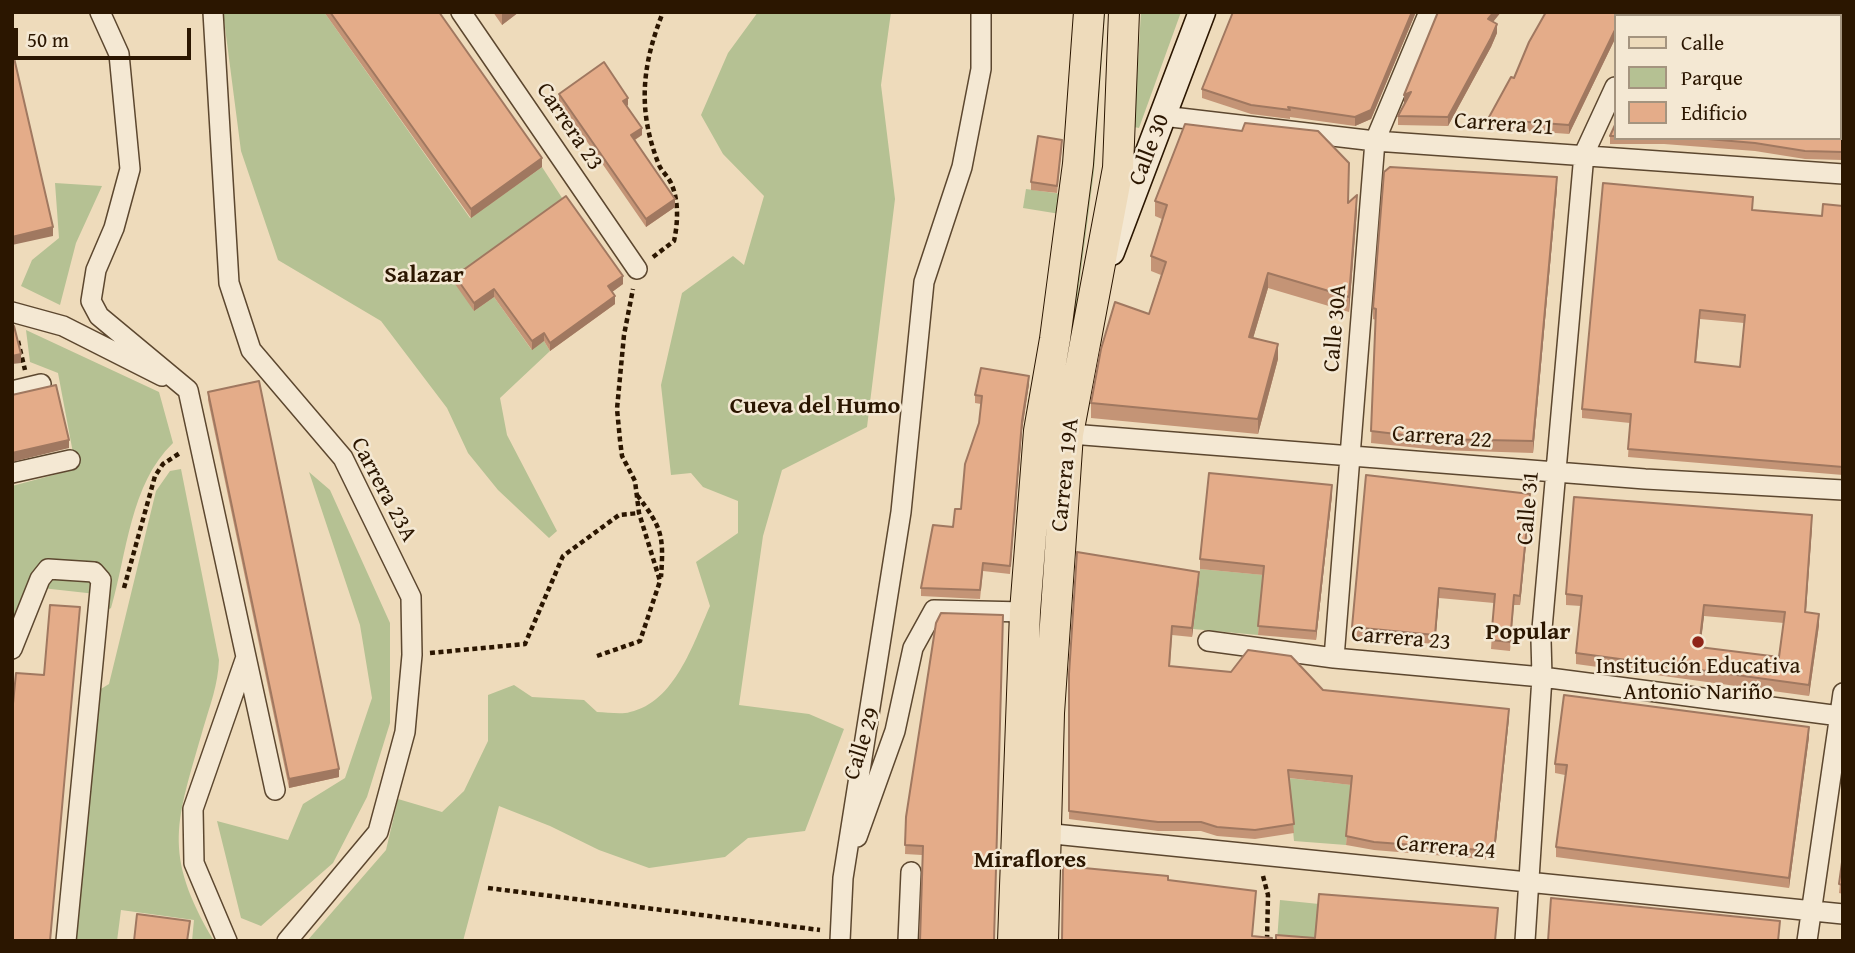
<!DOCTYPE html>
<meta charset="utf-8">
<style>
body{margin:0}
#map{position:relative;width:1855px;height:953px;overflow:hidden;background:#eedbbb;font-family:"Gentium Book Plus",serif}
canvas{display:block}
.frame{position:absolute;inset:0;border:14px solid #2b1600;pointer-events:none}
.legend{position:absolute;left:1614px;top:14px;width:228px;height:126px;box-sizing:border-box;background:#f4e8d3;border:2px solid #a4947f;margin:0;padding:9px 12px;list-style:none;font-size:21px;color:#2b1600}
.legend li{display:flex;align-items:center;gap:14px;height:35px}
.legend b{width:35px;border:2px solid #a4947f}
.scale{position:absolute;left:14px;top:28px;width:177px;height:32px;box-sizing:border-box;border:4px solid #2b1600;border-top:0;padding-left:9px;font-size:21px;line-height:24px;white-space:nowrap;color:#2b1600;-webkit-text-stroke:5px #f4e8d3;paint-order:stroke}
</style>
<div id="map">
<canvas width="1855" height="953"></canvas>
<div class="frame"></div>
<ul class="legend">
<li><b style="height:9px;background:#eedbbb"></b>Calle</li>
<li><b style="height:19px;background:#b5c193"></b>Parque</li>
<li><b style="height:19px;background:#e4ac89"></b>Edificio</li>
</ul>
<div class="scale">50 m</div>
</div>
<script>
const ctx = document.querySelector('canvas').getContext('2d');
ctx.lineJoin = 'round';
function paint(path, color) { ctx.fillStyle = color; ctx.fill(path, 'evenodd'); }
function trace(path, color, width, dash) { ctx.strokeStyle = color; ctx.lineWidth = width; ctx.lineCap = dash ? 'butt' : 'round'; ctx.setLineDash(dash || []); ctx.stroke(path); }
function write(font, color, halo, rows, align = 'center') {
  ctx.font = font + ' "Gentium Book Plus",serif'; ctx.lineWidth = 5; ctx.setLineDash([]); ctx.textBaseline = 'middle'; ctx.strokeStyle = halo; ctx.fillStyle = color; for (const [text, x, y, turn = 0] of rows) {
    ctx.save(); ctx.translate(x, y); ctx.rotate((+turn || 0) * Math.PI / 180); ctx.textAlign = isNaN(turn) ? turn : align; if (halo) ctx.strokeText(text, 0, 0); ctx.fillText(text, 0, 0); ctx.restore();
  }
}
paint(new Path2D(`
 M223 12H324L470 218 542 167 566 204 474 311 494 297 531 349 544 341 550 351 500 398 507 435 557 531 549 538 498 490 468 453 447 408 381 321 278 260 241 151Z
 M758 12H891L881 85 895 199 867 427 782 470 763 536 739 705 809 714 844 729 805 831 748 838 725 857 649 868 599 850 550 826 499 806 463 941H307L386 850 398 799 442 812 464 791 488 741V695L514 685 532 697 584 700 597 712C607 712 621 715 630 712 675 702 693 644 710 606L696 562 738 533V501L703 487 691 473 671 475 661 385 682 293 733 256 744 265 764 196 723 154 701 115 728 53Z
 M1100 12H1105L1094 171 1064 401 1059 400Z
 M1141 12H1181L1139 128 1134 127Z
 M55 183 102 186 76 243 60 305 21 286 32 260 59 238Z
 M1026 189 1062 194 1060 214 1023 208Z
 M26 330 159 392 173 443C130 484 127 554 111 608L104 612 96 594 42 588 12 632V486L76 469 58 373 30 362Z
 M181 469 219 660C218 685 210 705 203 729 177 821 161 852 214 941H192L194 920 121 910 117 941H74L96 692 109 684 156 491 170 471Z
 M309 472 330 490 390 623V723L367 797 333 863 261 926 241 918 217 821 288 840 303 804 345 778 372 698 360 625Z
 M1200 569 1264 575 1258 635 1193 629Z
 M1288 778 1352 785 1346 845 1294 841Z
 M1280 900 1319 904 1316 941H1277Z`), '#b5c193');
const street = new Path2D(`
 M100 12 119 54 130 169 114 228 96 270 91 301 99 316 188 390 275 790
 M213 12 229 283 251 350 343 458 411 597 412 655 405 732 378 832 287 941
 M461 12 637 269
 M1815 12 1819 16
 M1648 16 1650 12
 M1839 34 1843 37
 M1163 116 1375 141 1843 174
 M12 312 63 326 162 376
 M12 391 41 384
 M1058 433 1645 479 1843 490
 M12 473 70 460
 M1208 641 1334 658 1542 677 1840 716
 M12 649 40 579 48 569 94 572 101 580 66 941
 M1334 658 1375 141 1429 12
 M1044 833 1843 914
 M857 837 895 731 913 648 934 610 1025 612
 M227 941 194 863 193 809 245 660
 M840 941 843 878 901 512 924 282 962 167 981 69V12
 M908 941 911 872
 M1525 941 1542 677 1541 640 1584 154 1615 87
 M1807 941 1843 693`);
const secondary = new Path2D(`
 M1111 252 1202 12`);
const primary = new Path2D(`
 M1013 941 1025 612 1039 431 1055 339 1078 164 1089 12
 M1043 941 1049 713 1068 434 1118 168 1124 12`);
trace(street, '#5c472f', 22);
trace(secondary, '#2b1600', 29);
trace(primary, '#2b1600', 32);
trace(new Path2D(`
 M653 257 674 241C678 223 679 200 671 183 668 176 662 172 659 165 637 110 642 65 663 12
 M18 341 25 370
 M637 495C662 528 664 535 661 577
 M124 588 155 476 163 464 180 453
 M430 653 525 644 563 556 619 515 639 513
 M597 656 640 641 660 581 639 513 635 481 622 456 620 440 617 409 624 335 633 289
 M1263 876 1268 895 1267 941
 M488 888 820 930`), '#2b1600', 4.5, [5, 3.5]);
trace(street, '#f4e8d3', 19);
trace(secondary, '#f4e8d3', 26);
trace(primary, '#eedbbb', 30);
paint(new Path2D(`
 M324 12H439L542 167 471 218Z
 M493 12H519L502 25Z
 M1233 12H1416L1371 119 1355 126 1290 117V119L1251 114 1202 98V89Z
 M1438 12H1501L1493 22 1497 33 1491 47 1448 126 1398 125V116L1405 104 1404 105Z
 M1628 12 1569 134 1488 128V119L1514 78Z
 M1843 52V160L1805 159 1755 151 1664 144H1610V136L1615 125V138H1839Z
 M559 94 628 105 627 106 642 135 635 140 675 207 646 227 559 101Z
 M1062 147 1057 193 1031 190V182Z
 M1557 188 1533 453 1438 450 1371 443 1376 320 1373 319V308Z
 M1155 201 1349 203 1357 210 1349 312 1268 288 1253 338 1278 359 1258 434 1091 418V403L1149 314 1161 275 1151 271V256L1162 219 1155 216Z
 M1843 206V475L1628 457 1630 423 1582 418V409L1753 210 1822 216ZM1700 319 1744 323 1740 367 1696 363Z
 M455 276 623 284 612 292 615 304 550 351 544 341 532 350 494 297 474 311 455 284Z
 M1029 384 1022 430 1010 574 983 571 980 599 921 596V588L961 509 979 423 981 404 975 403V395Z
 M208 392 339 777 289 788 208 400Z
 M1332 495 1316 640 1258 635 1263 575 1200 569V559Z
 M1530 503 1520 605H1514L1510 651 1491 649 1494 603 1439 598 1435 644 1352 637V627Z
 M1812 526 1806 612 1819 625 1809 696 1576 664V653L1581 606 1566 605V594ZM1704 616 1784 623 1779 657 1700 647Z
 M1199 581 1192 637 1172 635 1170 666 1509 718 1494 860 1374 850 1346 845 1351 785 1289 778 1294 833 1255 839 1217 836 1201 831H1158L1069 819V674Z
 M936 623 922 855 905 854 906 817Z
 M1809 737 1789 888 1556 857V847L1565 775 1555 773V764Z
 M1843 855V894L1839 893Z`), '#c49476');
paint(new Path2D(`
 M502 12H519L502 25Z
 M1412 12H1416L1371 119 1355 126V117Z
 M1494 12H1501L1488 28V19Z
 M1497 24V33L1491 47 1448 126V117Z
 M1615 30V39L1569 134V125Z
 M1411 92V101L1404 105V95Z
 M628 98V105L623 109V101Z
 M642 128V135L631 142V135Z
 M542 158V167L471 218V209Z
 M1557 177V188L1533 453V441Z
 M1357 195V210L1349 312V297Z
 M675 199V207L646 227V219Z
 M53 227V236L12 245V237Z
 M1268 273V288L1249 352V337Z
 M623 276V284L608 295V286Z
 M494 289V297L474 311V303Z
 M615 296V304L550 351V343Z
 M544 333V341L532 350V341Z
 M1278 344V359L1258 434V419Z
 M21 354V363L12 364V356Z
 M1029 376V384L1022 430 1010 574 1022 421Z
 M69 440V448L12 462V453Z
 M1332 485V495L1316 640V631Z
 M1530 494V503L1520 605V596Z
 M1812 515V526L1805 623V612Z
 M1199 572V581L1192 637V628Z
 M1439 588V598L1435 644V635Z
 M1704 605V616L1699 658V647Z
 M1819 614V625L1809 696V685Z
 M1509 709V718L1494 860V851Z
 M1809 727V737L1789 888V878Z
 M339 769V777L289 788V779Z`), '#a07860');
const building = new Path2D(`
 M330 12H439L542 158 471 209Z
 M1233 12H1412L1371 110 1355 117 1288 107 1290 110 1251 105 1202 89Z
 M1438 12H1494L1488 19 1497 24 1491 38 1448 117 1398 116 1411 92 1404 95Z
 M1546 12H1624L1622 16H1615V30L1569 125 1488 119 1511 77 1514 78 1529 42Z
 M1668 12H1798L1802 16H1667Z
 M12 49 53 227 12 237Z
 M1839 49 1843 52V152L1805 151 1755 143 1696 138H1839Z
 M604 62 628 98 623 101 642 128 631 135 675 199 646 219 559 94Z
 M1245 123 1318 131 1349 163 1348 203 1357 195 1349 297 1268 273 1249 337 1278 344 1258 419 1091 403 1101 349 1115 302 1149 314 1166 262 1151 256 1167 205 1155 201 1185 124 1242 131Z
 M1615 125V136H1610Z
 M1038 136 1062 140 1057 186 1031 182Z
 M1390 167 1557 177 1533 441 1438 439 1371 431 1376 309 1373 308 1384 172Z
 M1603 183 1753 197 1752 210 1822 216 1823 204 1843 206V467L1628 449 1631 414 1582 409ZM1700 310 1745 315 1740 367 1695 362Z
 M566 196 623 276 608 286 615 296 550 343 544 333 532 341 494 289 474 303 455 276Z
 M12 326H14L21 354 12 356Z
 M981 368 1029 376 1022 421 1010 566 983 563 980 590 921 588 933 525 953 527 955 509H961L965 464 979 423 982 396 975 395Z
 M259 381 339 769 289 779 208 392Z
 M56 385 69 440 12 453V395Z
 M1209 473 1332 485 1316 631 1258 626 1264 566 1200 559Z
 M1366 475 1530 494 1520 596 1514 595 1510 642 1491 640 1495 594 1439 588 1435 635 1352 627Z
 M1574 497 1812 515 1805 612 1819 614 1809 685 1576 653 1582 596 1566 594ZM1704 605 1785 612 1779 657 1699 647Z
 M1077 552 1199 572 1192 628 1172 626 1169 666 1231 672 1248 650 1291 656 1323 690 1509 709 1494 851 1374 842 1346 836 1352 776 1288 770 1294 824 1255 830 1217 827 1201 822H1158L1069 811V674Z
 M50 605 80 607 50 941H12V714L16 673 44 675Z
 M941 613 1003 615 994 941H920L923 846 905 845 906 817 936 623Z
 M1564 695 1809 727 1789 878 1556 847 1567 765 1555 764Z
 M1843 855V885L1839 884Z
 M1063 866 1168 876V880L1256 891 1252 936 1272 938 1269 941H1062Z
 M1319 894 1498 908 1495 941H1276V935L1315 938Z
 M1551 898 1780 921 1778 941H1548Z
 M137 914 190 921 187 941H134Z`);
paint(building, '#e4ac89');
trace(building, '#a07860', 2);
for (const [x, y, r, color] of [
 [1698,642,7,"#8f2418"]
]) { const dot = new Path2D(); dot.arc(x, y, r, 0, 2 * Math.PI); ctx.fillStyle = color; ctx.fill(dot); trace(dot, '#f4e8d3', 2.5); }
write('23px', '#2b1600', '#f4e8d3', [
 ["Carrera 21",1504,125,4],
 ["Carrera 23",569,127,56],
 ["Calle 30",1150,150,-69],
 ["Calle 30A",1336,328,-85],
 ["Carrera 22",1442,438,4],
 ["Carrera 19A",1066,475,-84],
 ["Carrera 23A",383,490,62],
 ["Calle 31",1529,508,-85],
 ["Carrera 23",1401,639,5],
 ["Calle 29",863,744,-72],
 ["Carrera 24",1446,848,5]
]);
write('23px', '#2b1600', '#f4e8d3', [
 ["Institución Educativa",1698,667],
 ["Antonio Nariño",1698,693]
]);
write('bold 24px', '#2b1600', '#f4e8d3', [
 ["Salazar",424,276],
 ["Cueva del Humo",815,407],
 ["Popular",1528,633],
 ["Miraflores",1030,861]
]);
</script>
